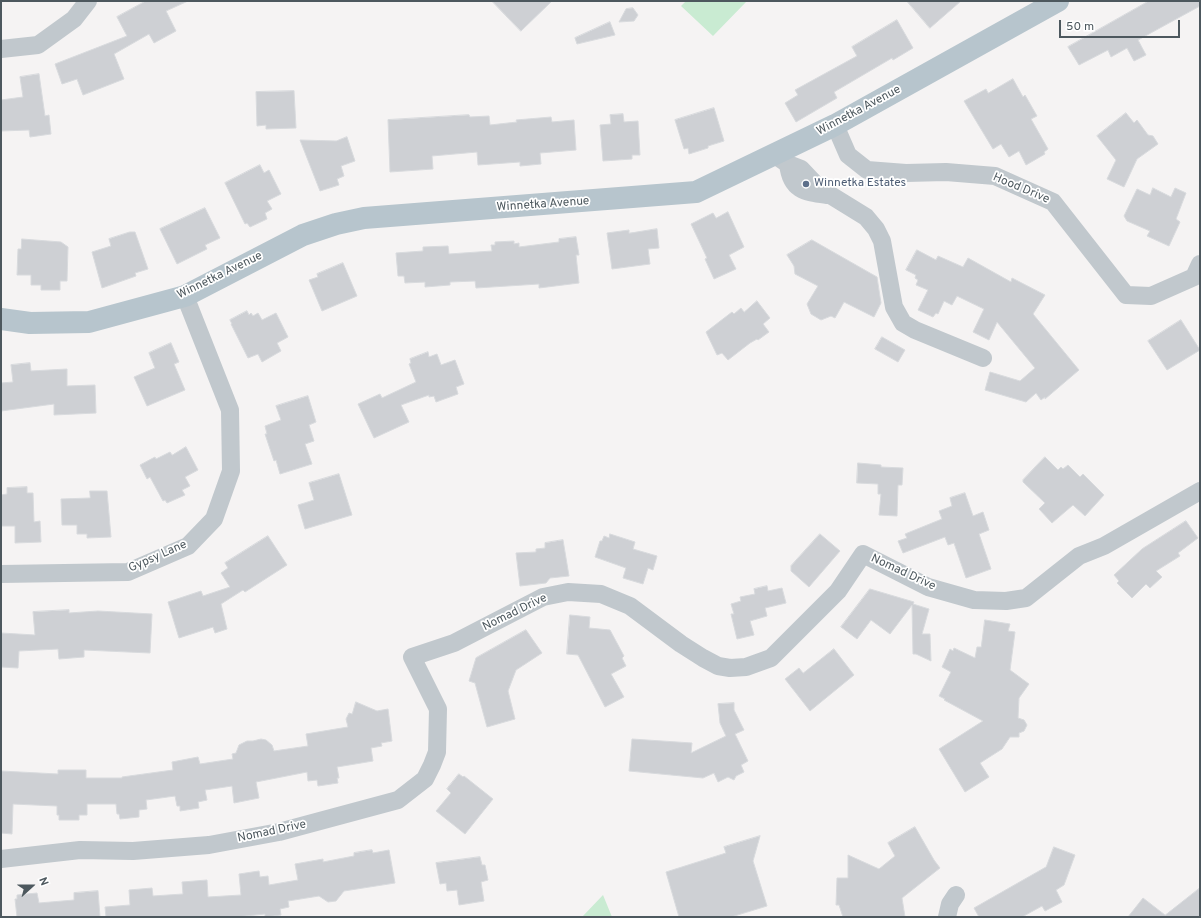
<!DOCTYPE html>
<style>
body{margin:0}
#map{position:relative;width:1201px;height:918px;overflow:hidden;background:#f5f3f3;font-family:Overpass,sans-serif}
canvas{display:block}
.frame{position:absolute;inset:0;border:2px solid #4d585e;pointer-events:none}
.north{position:absolute;left:12px;top:866px;width:40px;height:40px;-webkit-text-stroke:3px #fff;paint-order:stroke;rotate:69deg;font-size:11px;font-weight:700;line-height:16px;text-align:center;color:#4d585e}
.north::after{content:'';display:block;margin:auto;width:14px;height:18px;background:#4d585e;clip-path:polygon(50% 0,100% 100%,50% 72%,0 100%)}
.scale{position:absolute;left:1059px;top:20px;width:121px;height:18px;box-sizing:border-box;border:2px solid #4d585e;border-top:0;padding-left:5px;font-size:12px;line-height:14px;white-space:nowrap;color:#4d585e;-webkit-text-stroke:3px #fff;paint-order:stroke}
</style>
<div id="map">
<canvas width="1201" height="918"></canvas>
<div class="frame"></div>
<div class="north">N</div>
<div class="scale">50 m</div>
</div>
<script>
const ctx = document.querySelector('canvas').getContext('2d');
ctx.lineJoin = 'round';
function paint(path, color) { ctx.fillStyle = color; ctx.fill(path, 'evenodd'); }
function trace(path, color, width, dash) { ctx.strokeStyle = color; ctx.lineWidth = width; ctx.lineCap = dash ? 'butt' : 'round'; ctx.setLineDash(dash || []); ctx.stroke(path); }
function write(font, color, halo, rows, align = 'center') {
  ctx.font = font + ' Overpass,sans-serif'; ctx.lineWidth = 3.5; ctx.setLineDash([]); ctx.textBaseline = 'middle'; ctx.strokeStyle = halo; ctx.fillStyle = color; for (const [text, x, y, turn = 0] of rows) {
    ctx.save(); ctx.translate(x, y); ctx.rotate((+turn || 0) * Math.PI / 180); ctx.textAlign = isNaN(turn) ? turn : align; if (halo) ctx.strokeText(text, 0, 0); ctx.fillText(text, 0, 0); ctx.restore();
  }
}
paint(new Path2D(`
 M686 1H747L713 36 681 6Z
 M603 895 612 917H582Z`), '#c9ebd2');
const building = new Path2D(`
 M146 1H188L166 11 176 31 154 43 149 34 114 54 124 79 83 95 77 79 62 84 55 64 127 36 117 17Z
 M492 1H552L521 31Z
 M907 1H961L930 28Z
 M1149 1H1200V6L1138 40 1146 55 1134 61 1127 48 1111 57 1108 50 1079 65 1068 47Z
 M633 8 638 15 634 21 619 22 626 9Z
 M897 20 913 48 893 60 892 58 834 92 837 98 796 122 785 103 798 95 795 90 857 56 852 47Z
 M610 22 615 35 577 44 575 38Z
 M39 74 45 116 49 115 51 134 30 137 29 130 1 131V100L23 97 20 77Z
 M1013 79 1023 97 1025 95 1037 116 1031 119 1048 149 1044 152 1045 154 1026 165 1019 151 1009 157 1001 144 993 149 964 101 986 89 988 93Z
 M294 91 296 128 266 129V125L257 126 256 92Z
 M714 108 724 141 708 146V148L689 154 688 148 684 149 675 120Z
 M1126 113 1134 123 1137 120 1148 135 1153 136 1158 144 1137 159 1124 187 1107 179 1116 160 1097 136Z
 M623 114 624 122 638 121 640 155H632V159L603 161 600 125 611 124 610 115Z
 M469 115 470 117 489 116 490 125 517 122 516 120 551 117 552 122 574 120 576 150 540 153 541 164 520 166V162L478 165 477 152 432 156 433 169 390 172 388 120Z
 M347 137 355 161 341 166 344 176 337 179 339 185 320 191 300 140 336 141Z
 M260 165 264 173 269 170 281 194 267 201 272 209 265 213 267 219 250 227 247 223 245 224 225 183Z
 M1153 188 1171 197 1175 188 1186 193 1176 219 1180 222 1169 246 1147 236 1150 231 1127 221 1124 216 1137 189 1150 195Z
 M205 208 220 238 205 245 207 249 177 264 160 229Z
 M728 212 744 247 729 255 736 269 714 279 705 259 707 258 691 224 713 213 716 218Z
 M657 229 659 248 648 249 650 264 612 269 607 233 629 230V233Z
 M130 232H135L148 269 135 273 136 276 102 288 92 252 111 246 109 239Z
 M576 237 579 255H576L579 283 539 288V284L476 288 475 281 450 282V285L425 287V282L405 283 404 276H398L396 253 423 251V247L448 246 449 254 492 251 491 245H495V242L514 241V244L519 243V247L559 242V239Z
 M22 239 61 242 68 247 67 281H60V290H41V285H31V275H17L18 249H21Z
 M812 240 877 277 881 303 874 317 844 302 835 318 831 316 821 320 811 314 807 304 818 286 795 274 794 266 787 255Z
 M917 250 936 260 938 256 963 267 968 258 1011 282 1012 278 1045 295 1033 314 1079 370 1045 399V397L1041 400 1036 393 1026 402 985 390 990 372 1020 381 1035 368 997 322 989 340 973 332 984 309 957 296 952 305 944 301 938 314 936 313 933 317 918 310 928 290 916 285 918 280 915 278 916 275 906 270Z
 M343 263 357 296 322 311 309 280 318 277 317 274Z
 M757 301 770 318 763 324 769 332 758 340 757 339 750 343 728 360 722 353 717 355 706 332 732 312 734 314 741 308 744 312Z
 M247 311 249 315 251 313 253 316 258 313 262 320 276 313 288 337 277 343 281 351 262 362 258 354 248 358 231 324H232L230 320Z
 M1181 320 1200 350 1167 370 1148 341Z
 M882 337 905 350 898 362 875 349Z
 M171 343 179 362 174 364 185 390 147 406 134 377 155 368 149 353Z
 M428 352 429 357 437 354 441 365 455 360 464 384 456 387 458 394 436 402 434 396 429 397V395L401 405 409 422 374 438 358 404 380 394 382 398 416 382 409 364 411 363 410 359Z
 M30 363 31 371 67 369V386L95 385 96 413 54 415V404L1 411V383L13 382 11 365Z
 M308 396 316 422 309 425 314 441 305 444 312 464 280 474 276 460 274 461 265 434H267L265 426 281 420 276 406Z
 M186 447 198 470 185 477 190 486 182 490 185 495 167 503 165 500 163 501 150 477 147 479 140 465 155 457 156 459 170 452 172 455Z
 M1045 457 1058 470 1061 467 1063 469 1068 465 1080 477 1083 474 1104 495 1085 516 1073 505 1052 523 1039 509 1045 503 1023 482V480Z
 M858 463 881 465V467L903 468 902 485H898L897 516 879 515 881 494H878V484L857 483Z
 M339 474 352 515 305 529 298 505 314 500 309 483Z
 M27 487V493H33L34 522 40 521 41 542 15 543V526H1V495L7 494V488Z
 M90 491H107L111 537 87 538V534H77V525H62L61 499 90 498Z
 M965 493 973 516 983 512 989 530 979 534 991 569 966 578 954 543 948 545 945 537 903 553 898 541 907 538 905 534 942 519 939 511 952 506 950 498Z
 M1186 521 1198 538 1178 553 1180 556 1156 571 1162 577 1150 588 1146 584 1132 598 1117 583 1119 581 1114 575 1142 549Z
 M610 534 635 542 633 549 657 556 653 570 648 568 643 584 623 578 626 568 595 557 600 541H602L604 536 609 538Z
 M820 534 840 551 809 587 791 571V566Z
 M268 536 287 565 245 592 243 590 221 604 227 629 215 633 213 627 179 638 168 602 201 591 203 596 230 587 221 573 228 568 225 563Z
 M563 540 569 576 550 578 546 583 520 586 516 553 536 552V549L545 548V543Z
 M767 586 768 591 782 588 786 603 765 608 767 616 750 621 754 635 737 639 731 614H734L731 604 741 601 740 597 755 594 754 589Z
 M870 589 914 602 913 604 929 609 922 634H930L931 661 916 654H913L912 605 890 634 871 620 857 639 841 627Z
 M69 610V613L98 611 152 614 150 653 84 650V657L59 659 58 649 19 651 18 668 1 667V633L35 635 33 612Z
 M570 615 590 617 589 628 610 630 624 656 622 658 626 666 611 674 624 697 605 707 578 655 567 654Z
 M985 620 1010 624 1008 631 1015 632 1010 670 1029 684 1019 698 1018 718 1024 720 1027 725 1024 731 1019 733V737H1010L1002 749 980 763 989 777 965 792 939 749 983 721 944 700 945 699 939 696 951 672 942 667 950 649 953 651 954 648 975 658 977 647H981Z
 M526 630 542 653 516 670 508 691 515 719 487 727 475 683 469 681 476 658Z
 M834 649 854 675 810 711 785 679 799 668 803 673Z
 M356 702 377 711 388 709 392 741 381 743 382 746 371 748 373 761 337 767 339 778H337L338 783 318 786 317 780 308 781 307 772 256 782 259 798 234 803 232 786 205 790 207 800 198 802 199 808 180 811V806H177L175 796 146 800 147 809 139 810V817L120 819 119 814H117L116 804H87V815H79V820H59V815H57V806L13 804 12 834 1 833V771L58 774V770H86V778H122V777L173 770 172 762 198 757 200 764 233 759 232 754 236 753 239 745 247 741H253L261 739 266 740 272 745 274 751 308 746 306 734 348 727 346 719 349 713 352 714Z
 M734 703V710L744 730 735 734 748 761 741 765 744 772 736 776 734 780 728 777 718 782 714 773 703 778 629 771 632 739 692 743 691 753 726 736 720 723 718 704Z
 M459 774 463 777 464 776 493 799 465 834 436 811 451 793 447 789Z
 M915 827 934 860 940 868 902 898 905 917H843L839 905H836L837 878H848V855L879 869 895 856 888 843Z
 M760 836 753 861 767 906 731 917H679L666 872 726 853 724 847Z
 M1054 847 1075 855 1064 885 1056 890 1062 902 1045 911 1042 906 1022 917H979L974 908 1046 867Z
 M372 850 373 853 389 850 395 883 344 891 336 901 328 902 319 896 288 901 289 907 280 909 281 915 265 917V914L236 917H106L105 907 130 905 129 890 152 888 153 896 183 894 182 882 207 880 208 897 241 895 239 874 259 871 260 877 268 876 269 885 298 880 295 864 323 859V862L354 856V853Z
 M480 857 482 865H485L488 880 481 882 484 901 459 905 457 890 447 891 446 883 440 884 436 863Z
 M1200 888V917H1128L1143 898 1165 915Z
 M98 891 100 917H17L15 899H17V895L37 893 39 903 74 900V893Z`);
paint(building, '#ced0d4');
trace(building, '#d8dadd', 1);
trace(new Path2D(`
 M1 49 38 45 74 19 88 1
 M835 125 848 155 867 170 906 173 946 172 995 176 1053 202 1126 295 1151 296 1194 277 1200 264
 M775 155 788 164 801 169 819 188 866 217 876 229 882 241 894 307 903 323 915 330 983 358
 M788 164C791 191 805 192 828 195
 M1 574 128 572 188 546 214 519 231 471 230 410 185 296
 M1 859 80 850 133 851 209 845 279 832 398 800 425 779 432 765 437 752 438 709 412 657 454 643 543 597 568 592 601 594 630 606 681 644 703 658 718 666 730 668 746 667 771 658 838 591 863 554 928 587 974 600 1006 601 1026 598 1079 556 1104 546 1200 491
 M947 917 950 904 956 895`), '#c1c8cd', 18);
trace(new Path2D(`
 M1 319 30 323 89 322 185 296 303 235 336 224 364 218 696 192 835 125 1058 1`), '#b7c5cd', 22);
for (const [x, y, r, color] of [
 [806,184,4,"#5c6f8a"]
]) { const dot = new Path2D(); dot.arc(x, y, r, 0, 2 * Math.PI); ctx.fillStyle = color; ctx.fill(dot); trace(dot, '#fff', 1.5); }
write('12px', '#4d585e', '#fff', [
 ["Winnetka Avenue",859,111,-28],
 ["Hood Drive",1021,189,23],
 ["Winnetka Avenue",543,205,-4],
 ["Winnetka Avenue",220,276,-26],
 ["Gypsy Lane",158,557,-24],
 ["Nomad Drive",903,573,25],
 ["Nomad Drive",515,613,-26],
 ["Nomad Drive",272,832,-12]
]);
write('12px', '#4e5e75', '#fff', [
 ["Winnetka Estates",814,184]
], 'left');
</script>
